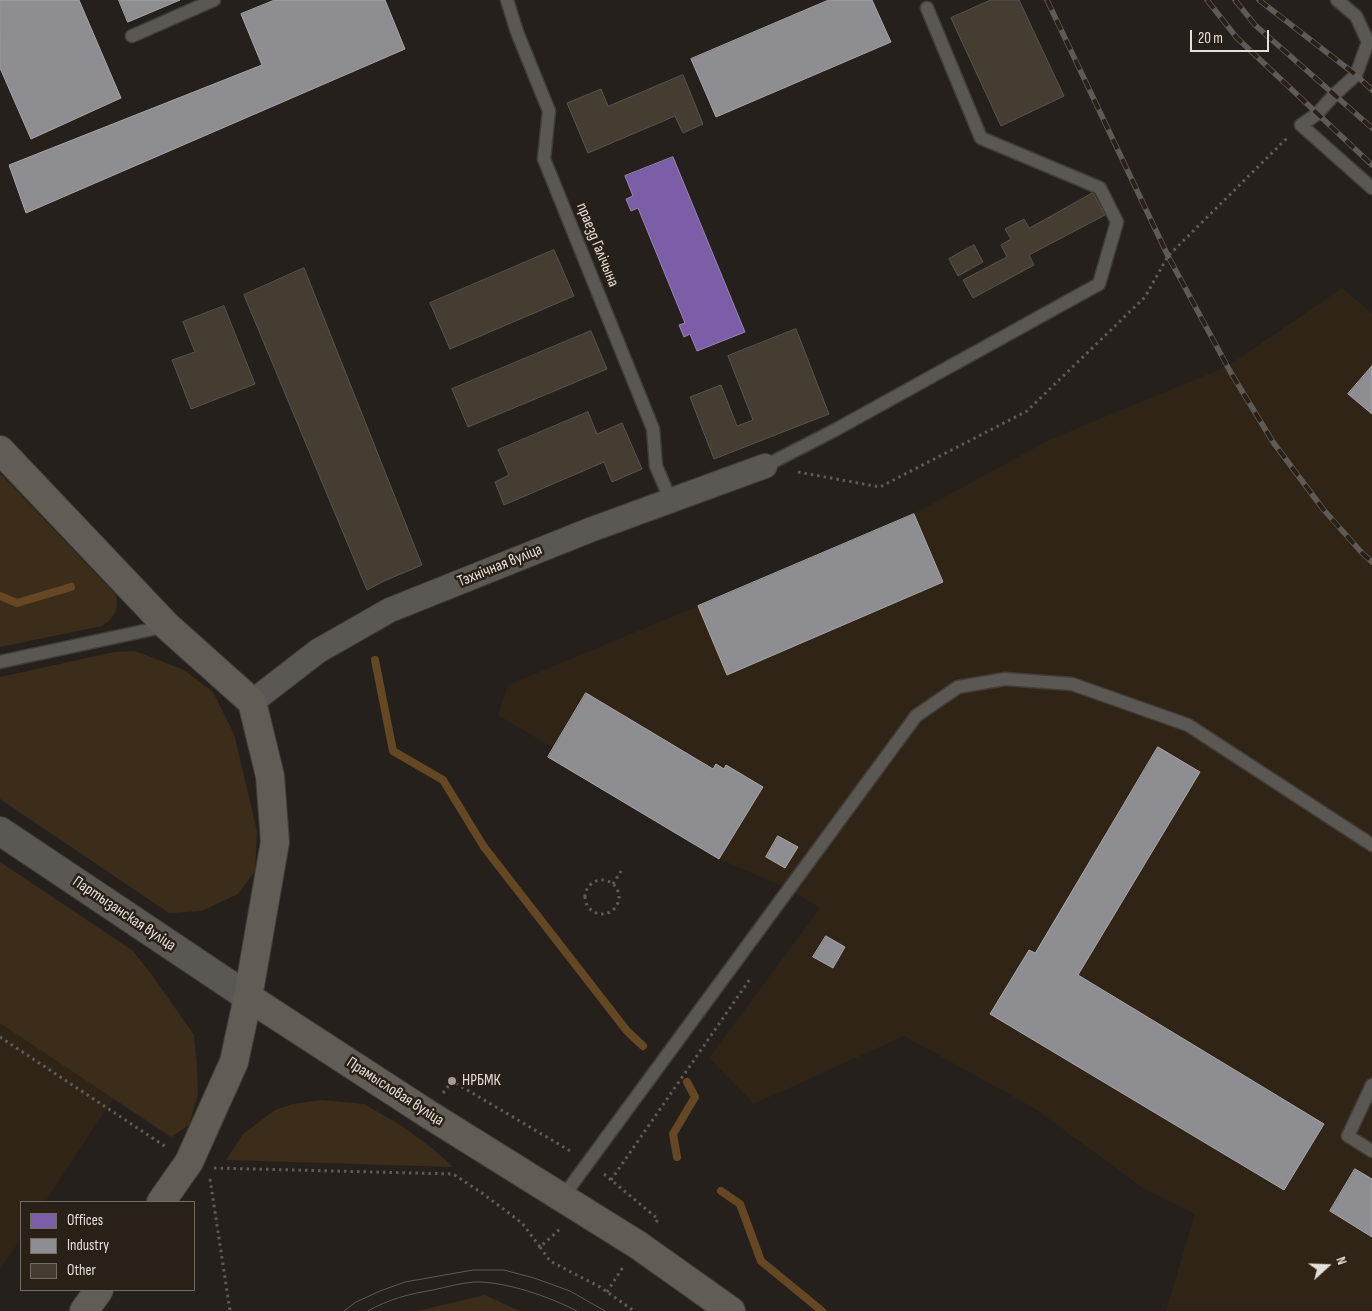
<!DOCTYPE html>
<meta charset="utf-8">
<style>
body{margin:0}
#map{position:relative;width:1372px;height:1311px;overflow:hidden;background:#25201b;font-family:"Sofia Sans Condensed",sans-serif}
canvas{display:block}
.legend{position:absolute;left:20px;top:1201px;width:175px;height:90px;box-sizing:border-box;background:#292117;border:1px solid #746d64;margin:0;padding:6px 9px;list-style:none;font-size:15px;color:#e4dfd8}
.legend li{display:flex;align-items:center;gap:10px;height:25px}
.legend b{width:25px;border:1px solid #746d64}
.north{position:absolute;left:1302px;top:1241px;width:50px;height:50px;-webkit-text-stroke:4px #292117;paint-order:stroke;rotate:70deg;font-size:14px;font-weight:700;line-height:20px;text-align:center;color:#e4dfd8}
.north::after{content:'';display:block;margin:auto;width:18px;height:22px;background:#e4dfd8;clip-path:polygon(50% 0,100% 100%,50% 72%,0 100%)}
.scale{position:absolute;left:1190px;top:30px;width:79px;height:22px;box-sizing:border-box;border:2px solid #e4dfd8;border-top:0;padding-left:6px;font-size:15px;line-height:18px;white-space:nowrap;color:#e4dfd8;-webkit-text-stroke:4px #292117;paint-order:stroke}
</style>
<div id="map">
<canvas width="1372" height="1311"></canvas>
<ul class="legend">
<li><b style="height:14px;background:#7b5ea7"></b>Offices</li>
<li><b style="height:14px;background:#8d8d92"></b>Industry</li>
<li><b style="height:14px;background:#453c32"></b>Other</li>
</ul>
<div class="north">N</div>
<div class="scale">20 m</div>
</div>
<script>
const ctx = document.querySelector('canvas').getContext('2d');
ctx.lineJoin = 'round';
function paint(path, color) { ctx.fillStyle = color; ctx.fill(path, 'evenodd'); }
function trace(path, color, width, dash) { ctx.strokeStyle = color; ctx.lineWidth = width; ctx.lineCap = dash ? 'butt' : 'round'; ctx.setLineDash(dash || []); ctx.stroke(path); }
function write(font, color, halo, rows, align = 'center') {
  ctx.font = font + ' "Sofia Sans Condensed",sans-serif'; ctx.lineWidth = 5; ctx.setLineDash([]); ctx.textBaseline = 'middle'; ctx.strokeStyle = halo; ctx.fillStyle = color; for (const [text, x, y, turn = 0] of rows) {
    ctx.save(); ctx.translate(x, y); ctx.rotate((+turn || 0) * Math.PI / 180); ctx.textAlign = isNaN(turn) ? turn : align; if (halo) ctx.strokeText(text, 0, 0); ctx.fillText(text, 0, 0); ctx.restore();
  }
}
paint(new Path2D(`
 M1342 288 1372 313V1311H1166L1195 1214 1143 1188 1034 1108 904 1036 754 1104 709 1058 820 908 789 889 719 859 548 757 553 748 498 715 508 685 698 606 919 511 1051 439 1228 366Z
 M0 862 133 951 163 1023 45 1202H21V1238L0 1270Z`), '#302417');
paint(new Path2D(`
 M0 473 116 595C118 611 115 617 102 626L0 647Z
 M135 651 184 670 213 692 234 734 257 831 255 871 238 894 202 911 169 913 0 799V677L114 652Z
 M0 862 133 951 152 975 194 1035 197 1066 198 1094 189 1125 171 1137 0 1023Z
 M321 1100 364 1104 399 1124 433 1149 453 1167 226 1160 243 1134 275 1110 293 1104Z
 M485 1295 520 1311H417Z`), '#3c2d1a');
const offices = new Path2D(`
 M673 157 745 332 697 351 690 334 684 337 679 325 685 323 638 208 631 211 626 199 633 196 625 176Z`);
paint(offices, '#7b5ea7');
trace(offices, '#9a85b6', 1);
const industry = new Path2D(`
 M0 0H79L121 98 31 139 0 68Z
 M119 0H180L128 22Z
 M275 0H385L405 49 26 213 9 165 262 65 241 14Z
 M829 0H872L891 42 716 117 691 59Z
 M1372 366V414L1348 394Z
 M914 514 943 582 727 675 698 606Z
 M586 693 713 769 716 764 724 769 726 765 763 787 719 859 548 757Z
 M1158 747 1200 772 1078 975 1324 1124 1284 1190 990 1014 1029 950 1035 953Z
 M778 836 798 847 785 868 766 857Z
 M826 936 845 947 833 968 813 957Z
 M1355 1169 1372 1179V1237L1330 1211Z`);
paint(industry, '#8d8d92');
trace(industry, '#a7a6a7', 1);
trace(new Path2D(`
 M0 596 17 603 71 587
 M375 660 393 751 443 780 484 847 627 1031 643 1046
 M677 1157 673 1134 695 1097 687 1082
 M721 1191 740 1204 761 1261 822 1311`), '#654823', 8);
const building = new Path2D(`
 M991 0H1019L1064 96 1001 126 951 18Z
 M683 75 703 124 683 133 675 116 588 153 567 103 601 89 608 106Z
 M1093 193 1105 215 1029 255 1034 265 973 298 963 280 1007 257 1001 245 1011 239 1005 229 1024 219 1029 228Z
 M974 245 983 262 958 276 949 259Z
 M554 250 574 296 450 349 430 303Z
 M304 268 422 565 384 581 367 590 244 295Z
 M224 306 255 384 191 409 172 360 195 352 183 322Z
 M796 329 829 414 714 459 690 397 721 385 737 426 753 420 728 356Z
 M591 331 607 369 468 427 452 389Z
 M588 412 597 434 622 423 642 469 612 482 604 462 504 505 495 482 509 475 498 450Z`);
paint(building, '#453c32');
trace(building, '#595450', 1);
const service = new Path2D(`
 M507 0 517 32 549 111 544 159 653 429 656 466 671 501
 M1337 0 1356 16 1368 42 1356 75 1334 95 1317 114 1301 125 1372 188
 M132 36 214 0
 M765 466 835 430 1099 284 1117 222 1100 188 981 138 927 8
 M0 662 167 626
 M1372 1085 1348 1136 1372 1151
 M562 1198 916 716 958 687 1005 679 1072 684 1188 725 1372 845`);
const minor = new Path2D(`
 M252 702 318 651 390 610 590 530 765 466`);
const tertiary = new Path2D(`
 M0 831 248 997`);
const secondary = new Path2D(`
 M0 450 167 626 252 702 270 776 275 842 248 997 234 1062 189 1162 161 1202
 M248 997 428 1114 638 1245 731 1311
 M84 1311 99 1290`);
trace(service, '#413d39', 15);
trace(minor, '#413d39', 26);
trace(tertiary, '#413d39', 30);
trace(secondary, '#413d39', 30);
trace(new Path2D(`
 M798 472 880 487 1027 411 1145 297 1168 256 1288 137
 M585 897a17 17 0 1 1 34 0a17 17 0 1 1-34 0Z
 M613 884 621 871
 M0 1037 166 1147
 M443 1093 452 1081 572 1152
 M214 1168 453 1174 482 1193 522 1223 540 1247 558 1231V1227
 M604 1174 658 1219 655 1224
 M210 1179 230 1311
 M611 1180 750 979
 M540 1247 550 1261 600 1287 634 1311
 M607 1292 623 1267`), '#5f5c57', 3, [2.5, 4]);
trace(service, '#5b5854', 12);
trace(minor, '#5b5854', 24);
trace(tertiary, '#5b5854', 28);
trace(secondary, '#615c56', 28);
trace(new Path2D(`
 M344 1311 356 1302 380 1291 405 1282 473 1270H504L534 1278 570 1291 605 1311
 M368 1311C389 1299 409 1294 433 1290 446 1287 461 1283 474 1282 505 1281 550 1297 577 1311`), '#5e5b56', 1);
const rail = new Path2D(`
 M1047 0 1168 256 1231 373 1273 442 1323 509 1363 554 1372 562
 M1207 0 1237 38 1372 165
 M1235 0 1255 25 1372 128
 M1259 0 1356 75 1372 90`);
trace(rail, '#5e5b56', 5.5);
trace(rail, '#292117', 4, [11]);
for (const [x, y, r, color] of [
 [452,1081,5,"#a19c96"]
]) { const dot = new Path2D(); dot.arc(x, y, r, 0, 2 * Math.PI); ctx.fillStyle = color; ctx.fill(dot); trace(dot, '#292117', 2); }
write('16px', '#e4dfd8', '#292117', [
 ["праезд Галічына",597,245,68],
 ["Тэхнічная вуліца",500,566,-22],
 ["Партызанская вуліца",124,914,34],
 ["Прамысловая вуліца",395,1092,33]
]);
write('16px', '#e4dfd8', '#292117', [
 ["НРБМК",462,1081]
], 'left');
</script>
